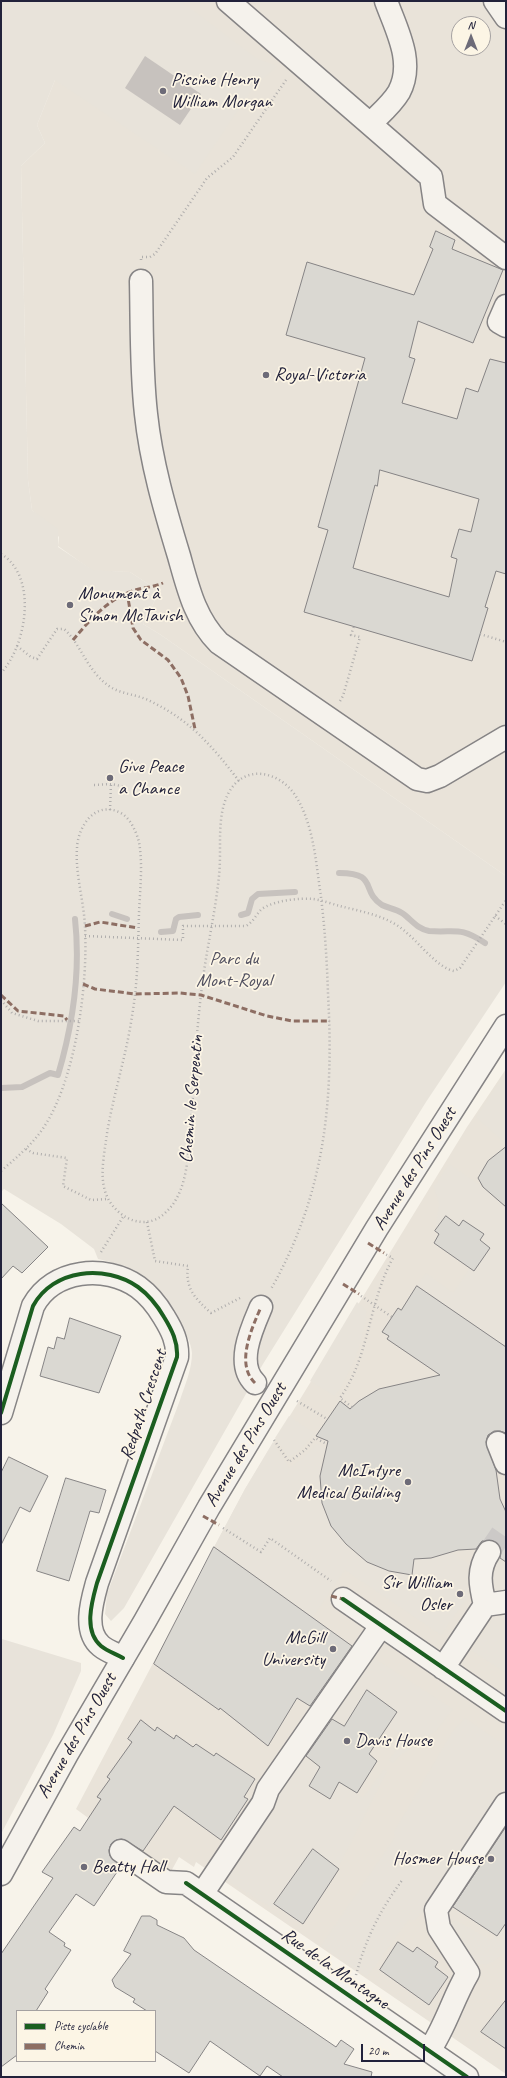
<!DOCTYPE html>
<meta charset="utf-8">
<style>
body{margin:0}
#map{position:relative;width:507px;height:2078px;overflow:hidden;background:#f7f3ea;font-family:Caveat,sans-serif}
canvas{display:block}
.frame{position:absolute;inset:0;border:2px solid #22223b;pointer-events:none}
.legend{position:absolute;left:16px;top:2010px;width:140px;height:52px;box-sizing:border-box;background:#fcf5e5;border:1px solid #a5a1a1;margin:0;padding:5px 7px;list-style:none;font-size:12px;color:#22223b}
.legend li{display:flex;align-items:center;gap:8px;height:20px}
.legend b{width:20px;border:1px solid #a5a1a1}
.north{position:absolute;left:451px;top:16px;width:40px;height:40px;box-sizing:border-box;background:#fcf5e5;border:1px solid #a5a1a1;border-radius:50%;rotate:0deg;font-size:11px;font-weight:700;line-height:16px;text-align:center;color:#22223b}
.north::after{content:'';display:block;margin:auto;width:14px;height:18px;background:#6d6b78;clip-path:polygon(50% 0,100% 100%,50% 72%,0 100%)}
.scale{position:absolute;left:361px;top:2044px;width:64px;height:18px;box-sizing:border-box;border:2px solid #22223b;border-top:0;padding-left:5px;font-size:12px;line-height:14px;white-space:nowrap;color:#22223b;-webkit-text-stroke:3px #fcf5e5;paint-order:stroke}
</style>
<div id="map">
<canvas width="507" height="2078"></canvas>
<div class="frame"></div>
<ul class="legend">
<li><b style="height:5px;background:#1b5e20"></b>Piste cyclable</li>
<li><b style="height:5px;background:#8d6e63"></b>Chemin</li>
</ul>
<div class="north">N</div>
<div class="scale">20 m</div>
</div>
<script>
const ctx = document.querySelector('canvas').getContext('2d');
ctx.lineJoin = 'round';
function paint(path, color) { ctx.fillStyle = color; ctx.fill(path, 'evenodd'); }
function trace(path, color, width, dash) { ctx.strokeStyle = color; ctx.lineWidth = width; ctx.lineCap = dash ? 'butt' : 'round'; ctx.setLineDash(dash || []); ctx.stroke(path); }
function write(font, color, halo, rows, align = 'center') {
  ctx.font = font + ' Caveat,sans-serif'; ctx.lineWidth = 3.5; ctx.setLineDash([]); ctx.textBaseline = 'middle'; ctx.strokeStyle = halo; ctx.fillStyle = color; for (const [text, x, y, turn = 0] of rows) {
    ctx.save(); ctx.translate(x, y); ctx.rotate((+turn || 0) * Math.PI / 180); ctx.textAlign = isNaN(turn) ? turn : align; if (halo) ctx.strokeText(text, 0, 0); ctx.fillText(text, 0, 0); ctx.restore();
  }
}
paint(new Path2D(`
 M110 1H506V876L161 635 143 624 155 600 153 587 130 572 93 571 58 546 59 537 32 510 28 480 21 166 45 143 37 125 55 80ZM459 24H483V48H459Z
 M506 1069V2074L196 1862 194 1867 179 1857 169 1875 121 1842 122 1839 106 1831 76 1809 245 1489 467 1127Z`), '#e9e3d9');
paint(new Path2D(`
 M1 1H181L256 58 277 66 253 88 195 174 55 80 37 125 45 143 21 166 28 480 32 510 58 529V547L93 570 130 572 153 587 155 600 143 624 161 635 506 876V982L426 1102 263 1364 124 1608 111 1621 105 1614 107 1594 180 1400C185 1385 192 1369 192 1353 191 1343 186 1333 181 1324 162 1286 140 1268 98 1259L94 1249 61 1224 4 1189 1 1192Z
 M506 1072V1086L504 1089 506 1090V1144L476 1117Z
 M449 1164 483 1187 506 1206V1347L417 1286 426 1273 453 1293 470 1268 474 1271 490 1248 480 1240 484 1234 459 1226 446 1216 435 1231 439 1204 434 1187Z
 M357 1302 367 1311C363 1342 353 1369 335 1396L310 1381Z
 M289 1416 314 1433 303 1447 290 1458 275 1438Z
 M273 1442 289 1468 303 1458 316 1444 325 1448C305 1512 347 1569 412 1575L414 1559 431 1558 451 1552 469 1564 467 1598 441 1635 345 1570 313 1617 214 1547 245 1489Z
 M496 1556 506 1565V1595L492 1590 488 1574Z
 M506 1612V1673L472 1651 493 1618Z
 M2 1639 81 1663V1671L53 1735 1 1834Z
 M374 1658 453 1709 437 1730 398 1757 393 1763 389 1760 406 1736 387 1727 397 1711 367 1690 344 1726 332 1719Z
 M465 1718 506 1746V1791L486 1823 427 1908 415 1920 409 1919 367 1977 321 1946 395 1837 394 1832 452 1732Z
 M305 1756 320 1767 309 1786 330 1799 339 1782 363 1798 384 1769 387 1771 338 1868 313 1849 272 1908 223 1878Z
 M455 1920 491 1940 506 1923V1952C501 1955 494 1962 488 1964 469 1968 458 1938 451 1925Z`), '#e8e3da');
paint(new Path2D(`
 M145 56 201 94 180 125 125 88Z`), '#c7c2be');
trace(new Path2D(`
 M339 873C379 873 360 891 382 905 388 908 395 909 402 913 411 919 417 929 429 931 456 933 459 926 485 943
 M112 914 127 919
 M241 915 248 913 252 899 258 894 295 892
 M161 932 173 931 176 919 179 917 198 915
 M1 1088 22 1087 50 1073 58 1075C73 1024 81 973 75 919`), '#c7c2be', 6);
const building = new Path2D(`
 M436 231 455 240 452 249 503 270 473 343 418 321 409 357 415 359 402 403 457 419 466 388 478 392 490 359 506 363V574L496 571 485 607 488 608 472 661 304 612 328 530 318 527 365 358 286 335 307 262 414 295 433 249 430 247ZM380 470 479 499 471 532 459 529 451 557 457 559 449 597 353 568 375 485 377 486Z
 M506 1147V1207L483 1187 478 1178 488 1161Z
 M1 1203 48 1247 22 1273 13 1266 1 1279Z
 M446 1216 459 1226 463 1220 484 1234 480 1240 490 1248 474 1271 434 1243 439 1234 435 1231Z
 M417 1286 506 1347V1433L500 1431H494L488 1435 486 1442 496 1470 500 1499 506 1512V1562L500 1558 501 1552 500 1545 495 1541 489 1540 482 1541 476 1549 458 1550 431 1558 414 1559 412 1575 389 1571 367 1562 346 1544 331 1526 322 1503 320 1476 328 1441 316 1436 340 1401 350 1409 359 1401 379 1389 440 1375 387 1339 389 1336 382 1332 398 1308 401 1310Z
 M70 1318 121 1336 99 1393 40 1376 48 1347 54 1349 57 1337 64 1339Z
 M9 1457 48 1476 30 1512 20 1507 1 1545V1473Z
 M66 1478 106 1490 99 1513 90 1511 69 1581 37 1571Z
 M214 1547 352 1646 310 1706 297 1698 268 1746 220 1708 219 1710 154 1664Z
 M367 1690 397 1712 369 1754 377 1761 357 1793 339 1782 330 1799 309 1786 320 1767 306 1756 332 1719 344 1726Z
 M141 1720 155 1731 157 1727 174 1739 176 1735 193 1747 196 1744 214 1756 216 1753 255 1779 244 1797 248 1799 221 1840 174 1806 143 1851 122 1839 116 1840 111 1844 109 1850 110 1856 121 1866 94 1906 76 1894 49 1932 65 1943 64 1946 71 1950 45 1989 48 1992 36 2011H17V2055L1 2067V1954L53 1878 42 1872 74 1827 80 1831 101 1799 97 1797 110 1779 107 1777 132 1742 128 1739Z
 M506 1827V1923L497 1936 453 1907Z
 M313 1849 339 1869 303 1924 274 1904Z
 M142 1916H150L157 1920V1925L184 1938 194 1950 336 2047 341 2040 354 2049 344 2064 372 2072 371 2077H283L267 2066 260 2076 210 2041 189 2073 155 2051V2011H147L133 2002 135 1999 115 1987 112 1980 131 1954 124 1951Z
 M398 1942 413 1952 417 1947 438 1962 435 1967 448 1977 429 2005 380 1970Z
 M506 2000V2049L481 2032Z`);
paint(building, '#dad8d2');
trace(building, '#868485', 1);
trace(new Path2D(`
 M489 1552 506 1527`), '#ccc9c7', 22, [22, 11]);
const minor = new Path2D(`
 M228 1 370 124
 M386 1C396 29 415 62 399 92 392 104 380 114 370 124L431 177 435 204 506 258
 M495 1 506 17
 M141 281C142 325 141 370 146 414 151 462 165 510 179 556 188 588 195 619 219 643L417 779 427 781 440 776 506 737
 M506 306 499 322 506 326
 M255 1383C235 1364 252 1328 261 1307
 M1 1413 33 1306C53 1269 105 1264 138 1287 149 1295 157 1305 164 1317 172 1330 178 1342 177 1357L97 1583C92 1601 83 1631 101 1646 107 1651 116 1654 123 1658
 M498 1443 506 1463
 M343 1599 506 1711
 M485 1605 506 1602
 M443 1668 485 1605C480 1585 477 1570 489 1552
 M121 1851 166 1882 186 1883 467 2077
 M202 1894 263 1803 268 1789 381 1626
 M429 2051C446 2026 453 1998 468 1973L439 1928 436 1910 506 1804`);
const major = new Path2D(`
 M1 1874 67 1754 145 1621 209 1507 377 1228 506 1026`);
trace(minor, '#868485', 25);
trace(major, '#868485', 25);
trace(new Path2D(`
 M141 260V257H150L155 254 207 178 233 157 286 80
 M1 554C38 576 27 645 1 673
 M480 634 506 642
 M17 646 31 657 37 659 57 629H64C81 644 87 671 109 686 122 695 138 694 152 702 191 721 213 747 239 781
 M340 701 343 696 360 637 351 635 354 626
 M94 785 111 784 126 787
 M110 810 111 784
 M495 916 506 924
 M85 936 183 940V926H246C255 921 257 911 265 907 279 900 299 898 313 899 322 900 332 904 340 906 363 912 389 916 407 933 420 944 438 968 454 971L460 968 506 900
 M1 1000 12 1013 38 1021H79
 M26 1149 33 1153 67 1158 63 1186 91 1200 108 1199
 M1 1171C17 1157 32 1145 44 1127 76 1078 88 985 85 927 84 901 75 874 77 848 78 827 94 801 119 812 130 817 136 831 139 842 143 865 140 889 139 913 138 947 138 982 132 1016 126 1058 112 1098 106 1140 104 1156 100 1175 105 1191 112 1215 142 1233 164 1214 179 1201 184 1183 187 1164 194 1108 194 1051 201 995 205 955 215 916 219 876 222 849 216 818 228 794 243 764 278 770 295 795 314 824 316 864 321 897 325 930 327 962 328 994 334 1101 325 1194 271 1289
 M147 1222 155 1261 188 1266C185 1289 195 1298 211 1313L240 1298
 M101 1252 123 1217
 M361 1296 392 1317
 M297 1401 327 1419
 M352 1407 340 1398C370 1356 368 1303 393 1258L385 1254
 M274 1440 289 1462 305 1450 315 1438 327 1444
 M223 1528 261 1552 270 1538 331 1581
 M356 1975C366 1938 380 1910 403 1879`), '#b0aead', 2.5, [1, 3]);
trace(minor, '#f5f2ec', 22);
trace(major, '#f5f2ec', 22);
trace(new Path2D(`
 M127 592 133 628 141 640 168 660 181 678 188 696 195 729
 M73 640C88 622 107 600 130 592 141 587 152 588 163 583
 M85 926 100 922 138 928
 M83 984 95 989 135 994 180 993 201 995 267 1016 292 1021H330
 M1 995 18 1011 64 1016 67 1020
 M368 1243 384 1253
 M343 1284 359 1294
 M255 1383C235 1364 252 1328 261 1307
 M203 1516 219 1525
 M331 1596 343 1599`), '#8d6e63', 3, [6, 3]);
trace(new Path2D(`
 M1 1413 33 1306C53 1269 105 1264 138 1287 149 1295 157 1305 164 1317 172 1330 178 1342 177 1357L97 1583C92 1601 83 1631 101 1646 107 1651 116 1654 123 1658
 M343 1599 506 1711
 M186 1883 467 2077`), '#1b5e20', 4);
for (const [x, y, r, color] of [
 [163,91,4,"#6d6b78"],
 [266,375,4,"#6d6b78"],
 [70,605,4,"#6d6b78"],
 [110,778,4,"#6d6b78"],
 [408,1482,4,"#6d6b78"],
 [460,1594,4,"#6d6b78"],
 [333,1649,4,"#6d6b78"],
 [347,1741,4,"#6d6b78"],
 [491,1859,4,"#6d6b78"],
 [84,1867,4,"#6d6b78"]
]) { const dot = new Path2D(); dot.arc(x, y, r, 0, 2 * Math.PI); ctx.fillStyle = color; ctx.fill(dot); trace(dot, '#fcf5e5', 1.5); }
write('19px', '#22223b', '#fcf5e5', [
 ["Piscine Henry",171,80],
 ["William Morgan",171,102],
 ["Royal-Victoria",274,375],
 ["Monument à",78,594],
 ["Simon McTavish",78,616],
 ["Give Peace",118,767],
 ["a Chance",118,789],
 ["McIntyre",400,1471,"right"],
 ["Medical Building",400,1493,"right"],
 ["Sir William",452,1583,"right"],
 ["Osler",452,1605,"right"],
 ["McGill",325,1638,"right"],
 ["University",325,1660,"right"],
 ["Davis House",355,1741],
 ["Hosmer House",483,1859,"right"],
 ["Beatty Hall",92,1867]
], 'left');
write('19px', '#504f5f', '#fcf5e5', [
 ["Parc du",234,959],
 ["Mont-Royal",234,981]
]);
write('19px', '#22223b', '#fcf5e5', [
 ["Chemin le Serpentin",192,1099,-85],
 ["Avenue des Pins Ouest",415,1169,-58],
 ["Redpath Crescent",144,1405,-72],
 ["Avenue des Pins Ouest",246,1445,-59],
 ["Avenue des Pins Ouest",77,1736,-60],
 ["Rue de la Montagne",335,1969,35]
]);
</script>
